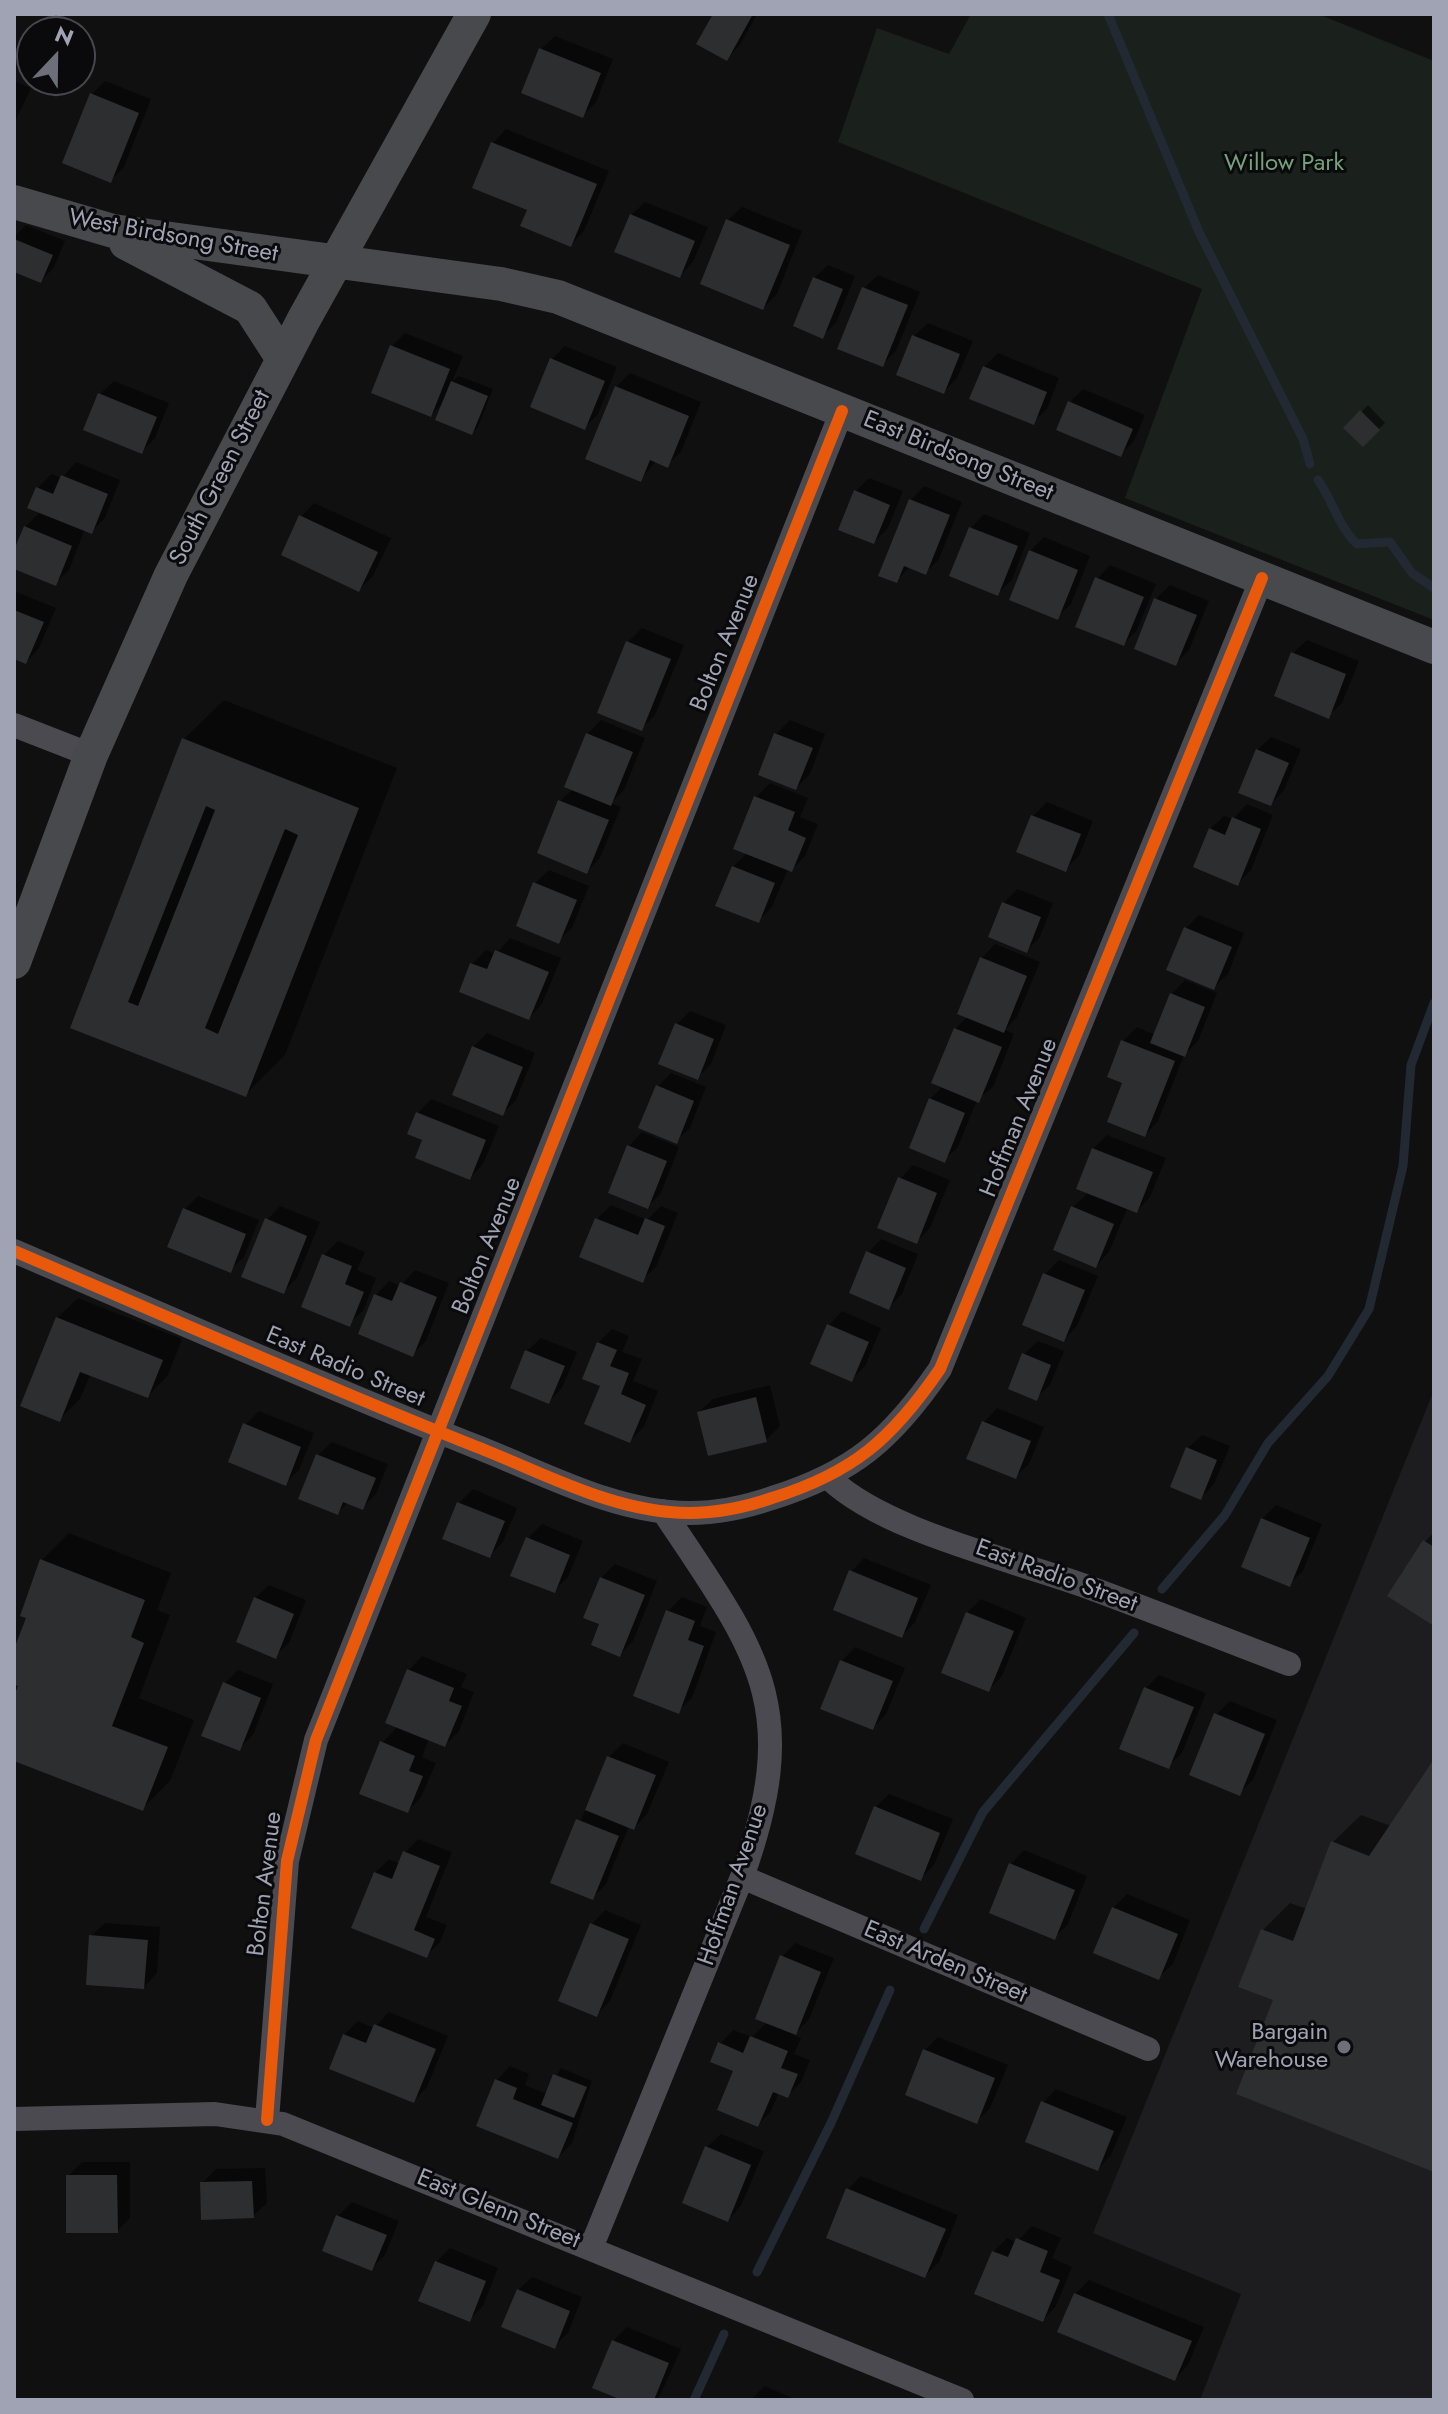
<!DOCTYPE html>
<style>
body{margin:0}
#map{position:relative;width:1448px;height:2414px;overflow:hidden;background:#101010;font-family:Jost,sans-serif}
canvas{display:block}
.frame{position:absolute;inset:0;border:16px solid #9fa3b3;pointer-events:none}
.north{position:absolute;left:16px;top:16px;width:80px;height:80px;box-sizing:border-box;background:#0a0a0c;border:2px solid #46474f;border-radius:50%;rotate:22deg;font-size:22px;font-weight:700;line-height:32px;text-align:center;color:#9fa3b3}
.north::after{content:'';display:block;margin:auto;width:28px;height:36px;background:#6d707a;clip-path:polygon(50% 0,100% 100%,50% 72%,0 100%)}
</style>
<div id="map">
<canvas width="1448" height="2414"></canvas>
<div class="frame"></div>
<div class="north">N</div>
</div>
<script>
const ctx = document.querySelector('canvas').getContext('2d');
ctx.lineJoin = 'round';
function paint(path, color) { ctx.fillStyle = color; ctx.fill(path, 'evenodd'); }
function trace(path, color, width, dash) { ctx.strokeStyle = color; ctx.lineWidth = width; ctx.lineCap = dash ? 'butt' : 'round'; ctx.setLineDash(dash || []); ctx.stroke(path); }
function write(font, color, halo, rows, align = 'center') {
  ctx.font = font + ' Jost,sans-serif'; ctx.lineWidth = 6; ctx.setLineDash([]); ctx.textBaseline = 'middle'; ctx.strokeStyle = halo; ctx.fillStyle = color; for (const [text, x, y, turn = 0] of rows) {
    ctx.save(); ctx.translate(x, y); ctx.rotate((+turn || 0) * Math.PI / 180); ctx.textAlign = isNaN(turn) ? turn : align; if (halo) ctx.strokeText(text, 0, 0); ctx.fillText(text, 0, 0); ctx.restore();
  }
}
paint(new Path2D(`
 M1434 1390V2400H1200L1241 2294 1093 2233Z`), '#1d1d1f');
paint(new Path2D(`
 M971 14H1318L1434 61V620L1125 498 1202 289 838 142 877 28 949 54Z`), '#1a201b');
paint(new Path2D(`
 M715 14H757L740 45 727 58Z
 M555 36 613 59 596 102 582 116 541 49Z
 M14 81 31 88 14 124Z
 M105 81 151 99 124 167 111 180 92 94Z
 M506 129 609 171 584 231 571 245 529 209 493 143Z
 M645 202 708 227 693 262 680 276 631 215Z
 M742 207 802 231 777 294 763 308 728 220Z
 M26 225 65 241 54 267 41 281 14 270V237Z
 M828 265 855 276 836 323 822 336 814 278Z
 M878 275 920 292 896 351 882 365 864 288Z
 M928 323 973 341 957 378 944 392 914 336Z
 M405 333 463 356 452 382 459 376 493 389 478 427 471 433 445 401 431 415 392 346Z
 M565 346 617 367 598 414 585 427 552 359Z
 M998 353 1059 378 1047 409 1033 422 984 367Z
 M630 373 701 402 681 452 667 465 656 461 641 479 616 387Z
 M114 381 169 403 155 438 141 452 100 394Z
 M1083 389 1145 415 1134 441 1120 455 1069 403Z
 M1368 405 1385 423 1363 445 1346 428Z
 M76 462 120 480 105 518 91 532 85 529 69 570 55 583 14 567V555L25 527 41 511 38 488 51 474 62 478Z
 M869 478 903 491 888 528 874 542 856 491Z
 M924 486 962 502 939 559 926 572 911 566 896 581 911 500Z
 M314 503 391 538 373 576 359 590 301 517Z
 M984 514 1030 533 1012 580 998 593 971 528Z
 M1044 537 1090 556 1071 604 1057 617 1030 551Z
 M1110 565 1156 584 1137 630 1124 644 1097 579Z
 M1170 585 1209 601 1189 650 1175 664 1156 599Z
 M14 591 56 608 39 648 26 662 14 657Z
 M642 628 684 645 655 715 642 728 600 711 628 642Z
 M1307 640 1359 661 1342 703 1328 716 1293 653Z
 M224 700 397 768 285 1055 245 1095 72 1027 184 739Z
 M601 720 645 738 624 790 611 803 621 807 600 858 587 871 560 801 573 789 587 734Z
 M790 720 825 734 810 774 796 788 776 734Z
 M1271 737 1301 749 1284 790 1271 804 1257 750Z
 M770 783 808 798 800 817 818 824 805 856 791 870 788 869 772 907 758 921 733 867 748 852 735 847 756 797Z
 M1047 802 1093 821 1079 856 1065 869 1019 851 1033 816Z
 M1247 804 1273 815 1251 870 1238 883 1210 829 1224 816 1233 819Z
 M549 870 589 886 572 928 558 941 535 883Z
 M1017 889 1053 903 1040 937 1027 950 1004 903Z
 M1199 915 1244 933 1228 974 1214 987 1185 929Z
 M510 938 561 958 542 1004 529 1018 461 991 472 964 486 950 496 954Z
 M995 944 1040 962 1017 1017 1005 1030 1014 1034 993 1087 977 1100 958 1147 944 1160 930 1099 943 1086 955 1029 968 1016 982 958Z
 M1185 980 1217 993 1198 1041 1184 1055 1158 1121 1145 1135 1125 1082 1123 1041 1137 1027 1155 1035 1172 994Z
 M690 1011 726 1025 711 1064 697 1078 677 1024Z
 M487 1033 535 1053 516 1100 503 1113 473 1047Z
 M671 1073 706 1087 690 1128 676 1141 658 1086Z
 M431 1099 499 1126 483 1164 470 1178 425 1139 418 1113Z
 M642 1132 679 1147 661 1193 647 1207 629 1146Z
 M1107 1135 1166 1158 1150 1197 1137 1211 1128 1207 1109 1252 1096 1266 1073 1207 1089 1192 1093 1149Z
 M913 1165 950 1180 930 1228 916 1242 900 1179Z
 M198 1196 259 1220 244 1257 230 1270 185 1209Z
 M611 1205 647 1220 661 1206 678 1213 656 1267 642 1280 582 1256 597 1219Z
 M280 1206 320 1222 297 1278 283 1292 267 1220Z
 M881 1239 918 1254 902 1294 889 1307 868 1253Z
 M338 1241 365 1252 357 1270 376 1278 363 1311 349 1324 324 1255Z
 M1059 1260 1098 1276 1077 1326 1064 1340 1045 1274Z
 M415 1270 449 1283 426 1341 412 1354 376 1295 389 1281 400 1286Z
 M78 1298 182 1339 168 1375 148 1396 91 1373 80 1399 59 1420 57 1318Z
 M842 1311 881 1328 865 1366 851 1380 829 1325Z
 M612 1329 629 1336 622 1352 642 1359 633 1381 658 1391 644 1427 630 1440 602 1385 598 1343Z
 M541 1338 577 1352 562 1388 549 1402 527 1351Z
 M1038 1341 1064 1351 1050 1385 1036 1398 1024 1354Z
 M770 1385 780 1426 766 1440 699 1412 713 1399Z
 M997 1408 1044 1427 1029 1464 1015 1477 984 1422Z
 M259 1411 314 1433 299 1470 285 1483 245 1425Z
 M1202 1435 1230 1446 1214 1484 1201 1498 1188 1448Z
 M332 1442 388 1464 376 1494 362 1508 348 1502 338 1513 318 1455Z
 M473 1489 517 1508 503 1542 489 1556 459 1503Z
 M1276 1505 1322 1524 1303 1571 1289 1584 1262 1519Z
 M542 1524 583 1541 568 1577 554 1591 528 1538Z
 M1434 1532V1624L1425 1542Z
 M69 1533 171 1573 157 1610 170 1615 139 1698 194 1720 170 1781 143 1808 14 1759V1702L20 1685 14 1683V1655L29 1617 42 1560Z
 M864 1558 931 1585 915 1622 902 1636 851 1572Z
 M615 1564 657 1581 633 1641 620 1655 602 1623 601 1578Z
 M269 1585 306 1600 289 1643 275 1656 255 1598Z
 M682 1597 707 1607 700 1626 716 1632 692 1698 678 1711 668 1611Z
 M981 1599 1026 1618 1002 1676 989 1690 967 1613Z
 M855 1647 905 1668 886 1714 873 1728 842 1661Z
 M422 1656 467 1674 461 1687 474 1692 459 1731 445 1745 429 1738 422 1757 436 1763 421 1797 408 1811 382 1743 398 1726 388 1722 409 1670Z
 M238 1670 273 1684 253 1735 239 1749 224 1684Z
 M1159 1675 1206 1693 1182 1753 1168 1766 1146 1688Z
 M1230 1701 1277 1720 1253 1780 1239 1793 1216 1715Z
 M623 1743 669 1762 647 1814 634 1828 629 1826 606 1884 592 1898 553 1882 609 1757Z
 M1434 1762V2170L1275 1999 1263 1930 1290 1903 1307 1909 1333 1842 1361 1815 1391 1826Z
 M889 1794 953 1819 934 1865 921 1878 876 1807Z
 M418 1839 452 1852 426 1917 447 1925 440 1942 426 1956 375 1873 389 1859 400 1864 405 1853Z
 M1024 1850 1087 1876 1068 1924 1054 1938 1011 1864Z
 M1127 1894 1190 1920 1173 1964 1159 1977 1113 1908Z
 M605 1910 641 1925 610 2001 597 2014 592 1924Z
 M105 1923 160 1927 157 1973 144 1987 91 1936Z
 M795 1943 834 1958 809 2019 794 2035 801 2038 794 2054 810 2060 801 2082 787 2096 779 2092 771 2111 758 2125 736 2070 720 2044 733 2030 752 2037 767 2022 782 1957Z
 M389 2012 448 2036 427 2087 414 2101 344 2035 358 2021 374 2028Z
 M938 2037 1008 2065 990 2108 976 2122 925 2050Z
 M510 2066 529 2074 525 2085 547 2094 561 2068 592 2081 572 2143 558 2157 497 2080Z
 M1056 2089 1127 2117 1111 2155 1098 2169 1043 2103Z
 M721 2134 764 2151 741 2206 728 2220 707 2147Z
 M82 2162H130V2218L117 2231 68 2176Z
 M265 2168 267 2203 253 2216 202 2183 216 2169Z
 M861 2176 958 2215 939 2262 925 2276 848 2189Z
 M352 2202 399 2221 385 2255 371 2269 338 2216Z
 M1032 2226 1061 2238 1052 2258 1072 2267 1056 2306 1043 2320 993 2252 1007 2238 1017 2242Z
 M450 2248 498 2268 483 2306 469 2320 436 2262Z
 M532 2277 582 2297 568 2333 554 2346 518 2290Z
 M1089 2280 1204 2327 1188 2365 1175 2379 1075 2294Z
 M627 2327 681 2349 658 2400H627L613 2341Z
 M764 2386 798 2400H751Z`), '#0007');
trace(new Path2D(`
 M1108 14 1199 232 1303 439 1310 464
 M1318 480C1333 501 1338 526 1357 544L1390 542 1412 573 1434 588
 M1162 1589 1225 1515 1268 1443 1328 1376 1369 1309 1403 1166 1411 1065 1434 1003
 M924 1929 983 1812 1134 1633
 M757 2272 831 2123 890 1990
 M694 2400 724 2334`), '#232932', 9);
paint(new Path2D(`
 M713 14H753L727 61 696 44Z
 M539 48 601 73 583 118 521 93Z
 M90 93 139 113 111 183 62 163Z
 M491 142 597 184 571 247 520 226 527 210 472 188Z
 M630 214 695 241 680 278 614 252Z
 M726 219 790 245 763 310 700 284Z
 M14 239 53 255 41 283 14 272Z
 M813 277 843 289 823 339 793 326Z
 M862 287 908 305 883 367 837 349Z
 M912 335 960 354 944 394 896 375Z
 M390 345 450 369 431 417 371 393Z
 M550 358 605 381 585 430 530 407Z
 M983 366 1047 392 1034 425 969 399Z
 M451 381 488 396 472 435 435 420Z
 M615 386 689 416 668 468 650 460 641 482 585 459Z
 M98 393 157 417 142 454 83 430Z
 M1068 401 1133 429 1121 457 1056 430Z
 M1360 410 1380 430 1363 447 1343 428Z
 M61 475 108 494 92 534 27 508 36 487 53 494Z
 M854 490 890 505 874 544 838 530Z
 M909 499 950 515 926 575 904 566 897 583 878 576Z
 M299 515 378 552 359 592 281 555Z
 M24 526 72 546 56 586 14 569V550Z
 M969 527 1018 546 998 596 949 576Z
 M1029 550 1078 570 1058 620 1009 600Z
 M1095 577 1144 597 1124 646 1075 627Z
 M1154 598 1197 615 1176 666 1134 649Z
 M14 610 44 622 26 664 14 659Z
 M626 641 671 659 642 731 597 713Z
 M1291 652 1346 674 1329 719 1274 696Z
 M586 733 633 752 611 806 564 787Z
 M774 733 813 748 796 790 758 775Z
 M182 738 359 808 246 1097 70 1028ZM206 806 215 810 138 1006 128 1002ZM285 829 298 835 218 1034 205 1028Z
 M1256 749 1289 763 1271 806 1238 793Z
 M754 796 795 812 788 830 806 838 792 872 733 849Z
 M558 800 609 820 587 874 537 853Z
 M1031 815 1081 834 1066 872 1016 852Z
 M1232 817 1261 829 1238 886 1193 867 1209 828 1225 835Z
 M732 866 775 883 759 923 715 906Z
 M533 882 577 900 559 944 516 926Z
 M1002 902 1041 917 1027 953 988 937Z
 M1184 927 1232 947 1214 990 1166 970Z
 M495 950 549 972 529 1020 459 992 470 963 487 969Z
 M980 957 1027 976 1004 1033 957 1014Z
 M1170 993 1205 1007 1185 1057 1150 1043Z
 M675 1023 714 1039 698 1080 658 1064Z
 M954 1028 1002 1047 979 1103 931 1083Z
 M1121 1040 1175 1061 1145 1137 1107 1122 1122 1083 1107 1077Z
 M472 1046 523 1067 503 1116 452 1095Z
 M656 1085 694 1101 677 1144 638 1128Z
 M929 1098 965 1113 945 1163 909 1148Z
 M416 1112 486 1140 470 1180 415 1158 422 1140 407 1134Z
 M627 1145 667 1161 648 1209 608 1193Z
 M1092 1148 1153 1172 1137 1213 1076 1189Z
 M898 1177 937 1193 917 1244 877 1228Z
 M1071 1206 1114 1224 1096 1268 1053 1250Z
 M183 1208 246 1234 231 1273 167 1247Z
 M265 1218 307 1236 284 1294 241 1277Z
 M595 1218 638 1235 645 1218 665 1226 643 1283 579 1257Z
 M866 1251 906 1268 889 1310 849 1293Z
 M322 1254 352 1266 345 1284 364 1292 350 1327 301 1307Z
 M1043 1273 1085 1290 1064 1342 1022 1325Z
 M400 1282 437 1297 413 1357 358 1334 374 1294 392 1301Z
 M56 1317 163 1360 148 1398 80 1372 60 1422 20 1406Z
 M827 1324 869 1342 852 1382 810 1364Z
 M597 1342 617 1350 610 1366 629 1373 621 1394 646 1405 630 1443 584 1424 600 1386 582 1379Z
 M525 1350 565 1366 549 1404 510 1388Z
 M1022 1353 1051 1365 1037 1401 1008 1389Z
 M756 1397 767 1442 708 1456 697 1412Z
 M982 1421 1031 1441 1016 1479 966 1459Z
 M243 1423 301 1447 286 1486 228 1462Z
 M1186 1447 1217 1460 1201 1500 1170 1487Z
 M316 1454 376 1478 363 1510 343 1502 338 1515 298 1499Z
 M457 1502 505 1521 490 1558 442 1539Z
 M1261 1518 1310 1538 1290 1587 1241 1567Z
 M526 1537 570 1555 555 1593 510 1576Z
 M1423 1540 1434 1547V1626L1387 1596Z
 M40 1559 145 1600 131 1637 144 1643 112 1726 168 1747 143 1811 14 1761V1696L18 1686 14 1685V1649L26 1618 20 1616Z
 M849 1570 918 1598 902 1638 833 1610Z
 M600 1577 645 1595 620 1657 591 1645 599 1624 583 1618Z
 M254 1597 294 1614 276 1659 236 1642Z
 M666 1610 695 1621 688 1640 704 1646 679 1714 633 1696Z
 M966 1612 1014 1631 989 1692 941 1673Z
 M840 1660 893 1681 873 1730 820 1709Z
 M407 1669 454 1688 449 1701 462 1706 445 1747 385 1723Z
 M223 1682 261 1698 240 1751 201 1736Z
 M1144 1687 1194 1707 1169 1769 1119 1749Z
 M1214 1713 1265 1734 1240 1796 1189 1775Z
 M380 1741 415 1756 409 1771 423 1776 408 1813 359 1794Z
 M607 1756 656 1775 634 1830 585 1810Z
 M1434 1759V2172L1236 2094 1273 2000 1238 1987 1261 1929 1293 1941 1331 1841 1369 1856Z
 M874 1806 940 1833 921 1881 855 1854Z
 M576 1819 619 1836 593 1900 550 1883Z
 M403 1851 440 1866 414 1930 435 1939 427 1958 351 1928 374 1872 392 1879Z
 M1009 1863 1075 1890 1055 1940 989 1913Z
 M1112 1907 1178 1934 1159 1980 1093 1953Z
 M590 1923 629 1939 597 2017 558 2001Z
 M89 1935 148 1940 144 1989 86 1985Z
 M780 1955 821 1972 796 2035 755 2019Z
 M374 2024 436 2049 414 2103 329 2069 343 2034 366 2043Z
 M750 2036 788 2051 781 2068 798 2074 788 2098 773 2092 758 2127 717 2110 733 2071 710 2062 718 2042 743 2053Z
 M923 2049 995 2078 977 2124 905 2095Z
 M553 2074 587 2087 574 2118 541 2105Z
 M495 2079 517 2088 513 2099 573 2123 558 2159 476 2126Z
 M1041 2101 1114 2131 1098 2171 1025 2142Z
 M705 2146 751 2165 728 2222 682 2203Z
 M66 2175H117L118 2233H66Z
 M252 2181 254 2218 201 2220 200 2182Z
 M846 2188 946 2229 925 2278 826 2238Z
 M336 2215 387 2235 372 2271 322 2251Z
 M1016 2238 1048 2251 1040 2272 1060 2280 1043 2322 974 2294 992 2251 1008 2257Z
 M435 2261 486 2281 470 2322 418 2301Z
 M517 2289 570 2311 555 2349 501 2327Z
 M1074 2293 1192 2341 1175 2381 1057 2332Z
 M612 2340 669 2363 654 2400H622L592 2388Z`), '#2d2e30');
trace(new Path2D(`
 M14 725 91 755
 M14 1251C168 1317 321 1385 477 1447 544 1473 615 1513 689 1513 716 1513 746 1507 772 1498 853 1473 892 1439 940 1369L1262 578
 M829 1478C884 1531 1011 1559 1085 1586 1153 1611 1221 1638 1289 1664
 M742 1877 1148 2049
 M14 2119 215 2114 283 2124 962 2400
 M267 2120 287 1861 316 1740 842 411
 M591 2248 742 1877C804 1705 757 1652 663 1511`), '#4a4a50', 24);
trace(new Path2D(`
 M14 202 113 231 501 284 558 297 1434 647
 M126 243 250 308 283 359
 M14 962 91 755 171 575 304 319 474 14`), '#48494d', 34);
trace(new Path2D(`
 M14 1251C168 1317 321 1385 477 1447 544 1473 615 1513 689 1513 716 1513 746 1507 772 1498 853 1473 892 1439 940 1369L1262 578
 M267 2120 287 1861 316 1740 842 411`), '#e8590c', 12);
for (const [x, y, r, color] of [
 [1344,2047,8,"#6d707a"]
]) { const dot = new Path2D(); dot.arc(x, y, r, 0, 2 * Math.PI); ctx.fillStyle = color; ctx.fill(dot); trace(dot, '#0a0a0c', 3); }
write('24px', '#74a07b', '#0a0a0c', [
 ["Willow Park",1284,164]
]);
write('24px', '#9fa3b3', '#0a0a0c', [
 ["West Birdsong Street",173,237,10],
 ["East Birdsong Street",958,457,22],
 ["South Green Street",221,478,-63],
 ["Bolton Avenue",726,643,-68],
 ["Hoffman Avenue",1020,1118,-68],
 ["Bolton Avenue",488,1246,-68],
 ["East Radio Street",345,1368,23],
 ["East Radio Street",1056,1577,20],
 ["Bolton Avenue",266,1884,-83],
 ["Hoffman Avenue",734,1885,-71],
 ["East Arden Street",945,1963,23],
 ["East Glenn Street",498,2210,22]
]);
write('24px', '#9fa3b3', '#0a0a0c', [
 ["Bargain",1328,2033],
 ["Warehouse",1328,2061]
], 'right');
</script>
